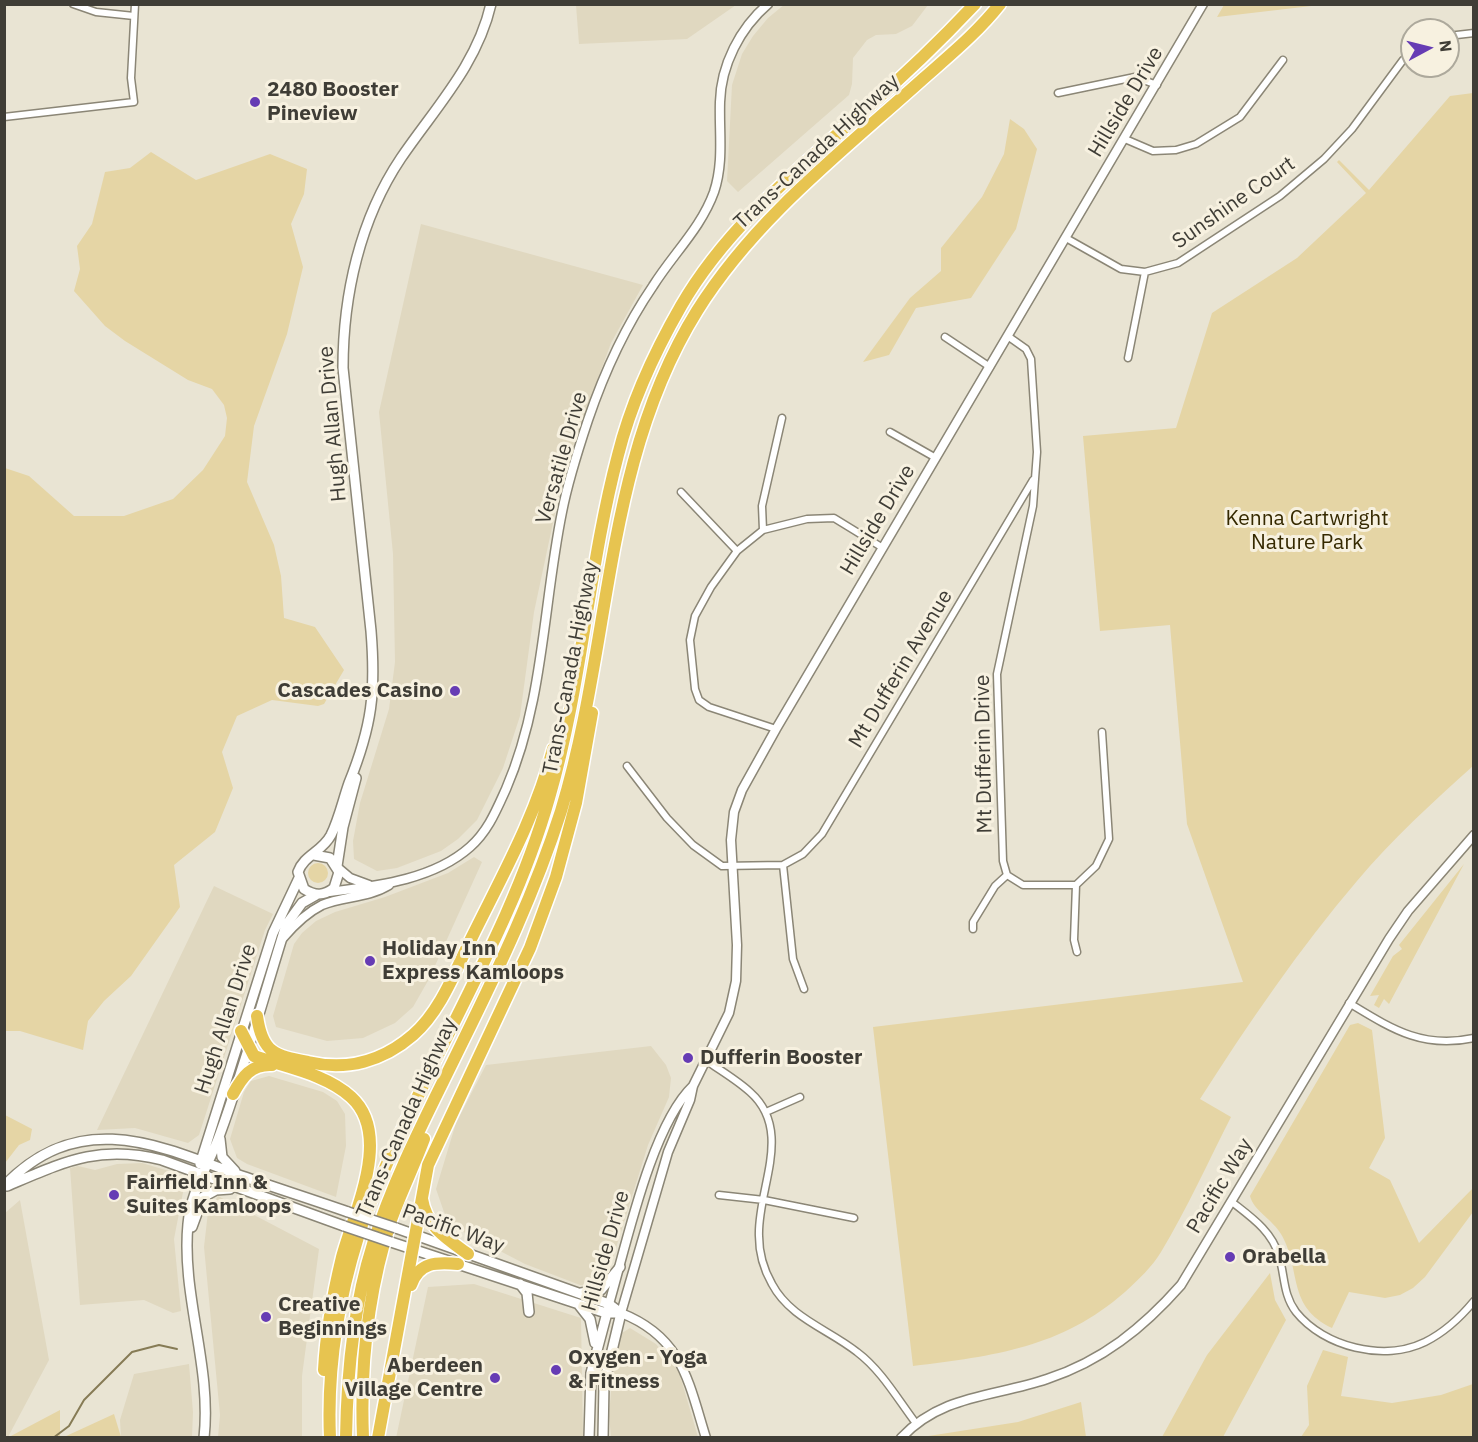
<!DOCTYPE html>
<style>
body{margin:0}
#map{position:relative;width:1478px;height:1442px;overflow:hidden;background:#e9e4d3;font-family:"IBM Plex Sans",sans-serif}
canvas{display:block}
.frame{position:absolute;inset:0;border:6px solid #3f3d36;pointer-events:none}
.north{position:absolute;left:1400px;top:18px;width:60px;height:60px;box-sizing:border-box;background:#f7f1e0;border:2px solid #ada99c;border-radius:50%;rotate:83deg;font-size:16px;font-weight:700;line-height:24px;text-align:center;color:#3f3d36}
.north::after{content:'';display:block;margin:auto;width:21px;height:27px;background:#663cb4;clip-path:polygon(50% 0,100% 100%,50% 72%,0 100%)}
</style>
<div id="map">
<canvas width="1478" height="1442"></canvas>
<div class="frame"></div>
<div class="north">N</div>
</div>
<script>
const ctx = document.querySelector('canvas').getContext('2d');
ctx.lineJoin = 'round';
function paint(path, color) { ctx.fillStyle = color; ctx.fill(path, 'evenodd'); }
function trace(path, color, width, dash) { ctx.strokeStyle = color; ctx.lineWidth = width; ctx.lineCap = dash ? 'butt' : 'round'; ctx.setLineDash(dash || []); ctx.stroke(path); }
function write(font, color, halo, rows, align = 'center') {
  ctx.font = font + ' "IBM Plex Sans",sans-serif'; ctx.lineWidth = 6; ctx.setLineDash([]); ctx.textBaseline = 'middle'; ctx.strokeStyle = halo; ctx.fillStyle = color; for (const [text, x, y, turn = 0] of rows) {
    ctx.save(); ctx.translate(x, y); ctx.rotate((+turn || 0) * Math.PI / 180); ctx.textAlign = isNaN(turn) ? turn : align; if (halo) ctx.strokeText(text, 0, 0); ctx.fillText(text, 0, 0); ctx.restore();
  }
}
paint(new Path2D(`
 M785 4 928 5 912 26 896 34 876 35 867 40 853 58 852 84 849 95 738 192 727 181 732 85 742 54 753 36 768 18Z
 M576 5V4L736 5 687 39 579 44Z
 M421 224 643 285 611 343 564 471 534 612 520 716 503 768 477 820 458 839 441 851 397 868 377 871 354 859 353 841 360 803 389 709 395 662 393 554 379 412Z
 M474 857 482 862 429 979 413 1007 395 1023 363 1038 327 1041 276 1027 273 1016 294 944 302 933 316 921 335 912 385 897 448 873Z
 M214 886 273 914 265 930 199 1135 188 1143 135 1128 97 1130Z
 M651 1046 666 1065 671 1078 669 1097 648 1145 611 1264 604 1276 588 1286 580 1285 525 1264 456 1228 444 1212 436 1189 456 1123 486 1065Z
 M269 1076 323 1092 337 1101 345 1114 346 1146 336 1197 247 1164 237 1158 230 1139 244 1092 251 1081Z
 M142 1163 169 1171 179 1175 182 1180 184 1187 174 1239 181 1311 173 1313 144 1300 80 1305 70 1168 78 1166 95 1170 117 1164Z
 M218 1196 319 1249 302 1376V1437H218L220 1415 204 1247 208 1212Z
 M20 1200 49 1360 8 1437H5V1213Z
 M474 1284 581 1318 583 1437 396 1438 428 1287Z
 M630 1328 656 1344 679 1372 698 1437H611L609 1416 613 1367 622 1333Z
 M189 1364 193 1412 192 1437H121L120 1420 134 1374Z`), '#e0d8c0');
paint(new Path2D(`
 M1224 5V4L1320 5 1217 17Z
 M1473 93V766C1433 802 1392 839 1357 881 1299 949 1248 1024 1200 1099L1231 1117C1208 1162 1187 1209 1161 1252 1152 1267 1138 1280 1125 1292 1061 1348 994 1356 913 1366L873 1027 1243 982 1187 824 1170 625 1100 631 1083 436 1176 428 1212 313 1297 258 1366 193 1337 162 1339 160 1369 190 1450 96Z
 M1010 119 1024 129 1037 149 1016 229 971 298 916 308 889 355 863 362 910 298 941 271V248L982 197 1004 154Z
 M151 152 196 180 270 154 307 169 304 194 291 224 303 267 287 334 254 426 247 482 274 545 281 576 284 618 315 627 344 670 324 704 318 706 272 700 237 716 222 752 233 788 215 832 174 865 180 907 131 976 104 1001 88 1021 83 1050 20 1031H5V468L29 476 74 516H124L173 499 203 470 225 436 227 418 224 405 212 389 188 380 125 341 105 326 74 291 80 269 77 246 92 224 105 172 130 168Z
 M308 873a10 10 0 1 1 20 0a10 10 0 1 1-20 0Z
 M1464 864 1389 1004 1384 999 1379 1008 1374 1005 1379 995 1370 996 1393 956 1402 949 1399 945Z
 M1358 1023 1372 1030 1385 1138 1369 1168 1390 1180 1419 1243 1473 1188V1212L1425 1277 1413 1288 1400 1295 1385 1298 1349 1292 1332 1328C1286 1306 1302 1270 1281 1234 1273 1220 1253 1210 1250 1196L1350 1025Z
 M5 1115 32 1129 30 1140 19 1145 5 1163Z
 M1270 1273 1275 1300 1286 1320 1223 1437H1162L1207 1355Z
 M1323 1350 1348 1357 1341 1396 1392 1403 1441 1395 1473 1384V1437H1301L1309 1425 1307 1386Z
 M1081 1402 1086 1437H922L1018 1422Z
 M60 1410V1437H9Z
 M114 1414 121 1437H64Z`), '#e5d5a5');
trace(new Path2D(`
 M53 1438 69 1426 84 1400 132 1352 159 1345 177 1349`), '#867b55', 2);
const minor = new Path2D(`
 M73 4 96 12 134 16
 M1448 36 1474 33
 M1058 93 1135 77 1157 85
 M4 117 134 102 131 78 135 4
 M1125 139 1153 151 1176 150 1196 144 1240 117 1283 60
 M1066 238 1121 269 1145 272 1178 263 1280 196 1324 159 1352 129 1403 60 1412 54
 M945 337 990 367
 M1009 337 1026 349 1031 359 1037 452 1033 506 997 674 1003 861 1007 875 1023 885H1076L1096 866 1109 839 1102 732
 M1128 358 1145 272
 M890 432 936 458
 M681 492 737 551
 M763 530 762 506 782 418
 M776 729 709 707 699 700 695 689 690 640 695 616 711 587 737 551 763 530 807 519 834 518 883 548
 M627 766 667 818 693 845 722 866 783 865 803 854 822 834 1033 480
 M783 865 793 959 804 989
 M1076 885 1074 940 1077 952
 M973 929V922L995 886 1007 875
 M1349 1003C1392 1029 1422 1049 1474 1038
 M705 1060C720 1070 737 1080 750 1092 794 1131 757 1189 759 1236 759 1252 764 1270 772 1284 790 1318 828 1329 857 1352 881 1370 897 1398 915 1422
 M766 1112 800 1097
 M719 1195 764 1200 854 1218
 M1232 1202C1251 1217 1272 1231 1279 1256 1285 1276 1283 1295 1296 1312 1324 1347 1384 1362 1425 1342 1445 1332 1460 1318 1474 1301`);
const tertiary = new Path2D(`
 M337 867 350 878 369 885
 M329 892C376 886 433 880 470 847 488 831 496 811 506 789 544 701 543 605 562 512 568 481 578 450 588 420 604 373 625 327 653 286 673 254 701 228 714 192 724 162 719 133 720 102 721 65 740 28 768 4
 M283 938C294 925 306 913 322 905 344 896 368 898 389 885
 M609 1304C626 1246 651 1126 693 1086
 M706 1438C688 1380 682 1337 621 1313L668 1152 690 1100 693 1086 729 1013 736 981 737 945 731 840 734 812 742 790 776 729 1203 4
 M901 1438C942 1394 995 1397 1047 1379 1102 1361 1143 1328 1181 1285L1389 939 1408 911 1474 835`);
const secondary = new Path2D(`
 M314 855 330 858 339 872 334 888C324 896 315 896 304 889L298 872C304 855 322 852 331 835 339 819 343 800 349 783 372 726 376 692 371 631L343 368C343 295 360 219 401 158 435 108 477 65 491 4
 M337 866 343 827 356 778
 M220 1139 222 1157 235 1171
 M200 1164 273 933 299 878
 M4 1186C77 1110 152 1142 236 1174 273 1187 311 1199 348 1212
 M7 1186C64 1162 99 1144 162 1160L344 1226
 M192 1227 203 1197 216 1190 230 1189
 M396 1228 609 1304 621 1313
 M391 1242 606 1313H621
 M520 1284 527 1293 529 1312
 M581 1293 601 1290 620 1267
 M579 1305 590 1319 595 1343
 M204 1438C212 1366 181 1295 188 1224 191 1190 209 1165 220 1134 245 1066 264 995 286 925L302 903 316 895
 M589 1438 591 1373 608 1309
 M603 1438 604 1384 621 1313`);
const motorway = new Path2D(`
 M257 1016C262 1052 274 1056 308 1062 347 1071 383 1061 413 1035 441 1011 456 969 472 937 502 876 536 816 553 749
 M241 1031 254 1056C285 1067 326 1074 351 1097 393 1135 354 1212 342 1257 333 1294 326 1332 324 1370
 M233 1094C242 1077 251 1064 272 1065
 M422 1199C426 1226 447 1239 468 1254
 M411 1285C419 1262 436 1262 458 1264
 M330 1438C327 1371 338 1301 358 1237 368 1203 384 1171 398 1139 448 1026 515 918 549 798 582 686 588 568 618 455 631 403 654 353 681 306 727 226 801 167 869 106 906 74 941 40 975 4
 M346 1438C347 1372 353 1307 373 1244 395 1174 430 1109 462 1043 499 968 535 892 561 811 612 645 603 462 697 311 755 218 844 150 924 78 950 55 978 32 1000 4
 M363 1438C360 1364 368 1291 391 1220 401 1192 414 1166 424 1139
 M378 1438 428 1165 530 948 556 877 576 803 592 713`);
trace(minor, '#8b8676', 9);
trace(tertiary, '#8b8676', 11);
trace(secondary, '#8b8676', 12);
trace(motorway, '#fff', 15);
trace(minor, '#fff', 6);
trace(tertiary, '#fff', 8);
trace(secondary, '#fff', 9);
trace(motorway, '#e7c450', 12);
const secondaryBridge = new Path2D(`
 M348 1212 396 1228
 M344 1226 391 1242`);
trace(secondaryBridge, '#8b8676', 12, []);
trace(secondaryBridge, '#fff', 9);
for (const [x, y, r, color] of [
 [255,102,6,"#663cb4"],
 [455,691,6,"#663cb4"],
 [370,961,6,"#663cb4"],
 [688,1058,6,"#663cb4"],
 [114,1195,6,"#663cb4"],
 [1230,1257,6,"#663cb4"],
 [266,1317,6,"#663cb4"],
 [556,1370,6,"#663cb4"],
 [495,1378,6,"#663cb4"]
]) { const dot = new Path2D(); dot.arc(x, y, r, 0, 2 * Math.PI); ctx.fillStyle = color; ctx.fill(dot); trace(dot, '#f7f1e0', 2); }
write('bold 21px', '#3f3d36', '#f7f1e0', [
 ["2480 Booster",267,90],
 ["Pineview",267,114],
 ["Cascades Casino",443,691,"right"],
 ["Holiday Inn",382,949],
 ["Express Kamloops",382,973],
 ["Dufferin Booster",700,1058],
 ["Fairfield Inn &",126,1183],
 ["Suites Kamloops",126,1207],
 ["Orabella",1242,1257],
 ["Creative",278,1305],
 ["Beginnings",278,1329],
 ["Oxygen - Yoga",568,1358],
 ["& Fitness",568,1382],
 ["Aberdeen",483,1366,"right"],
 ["Village Centre",483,1390,"right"]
], 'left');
write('21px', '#3f3d36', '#f7f1e0', [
 ["Hillside Drive",1126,102,-59],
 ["Trans-Canada Highway",817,152,-43],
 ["Sunshine Court",1234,203,-35],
 ["Hugh Allan Drive",333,424,-95],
 ["Versatile Drive",562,458,-74],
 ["Hillside Drive",878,520,-59],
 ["Trans-Canada Highway",571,668,-79],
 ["Mt Dufferin Avenue",901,669,-59],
 ["Mt Dufferin Drive",984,754,-91],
 ["Hugh Allan Drive",226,1019,-72],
 ["Trans-Canada Highway",407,1118,-66],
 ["Pacific Way",1220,1186,-59],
 ["Pacific Way",453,1229,20],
 ["Hillside Drive",606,1251,-74]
]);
write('21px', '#352900', '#f7f1e0', [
 ["Kenna Cartwright",1307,519],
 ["Nature Park",1307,543]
]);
</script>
